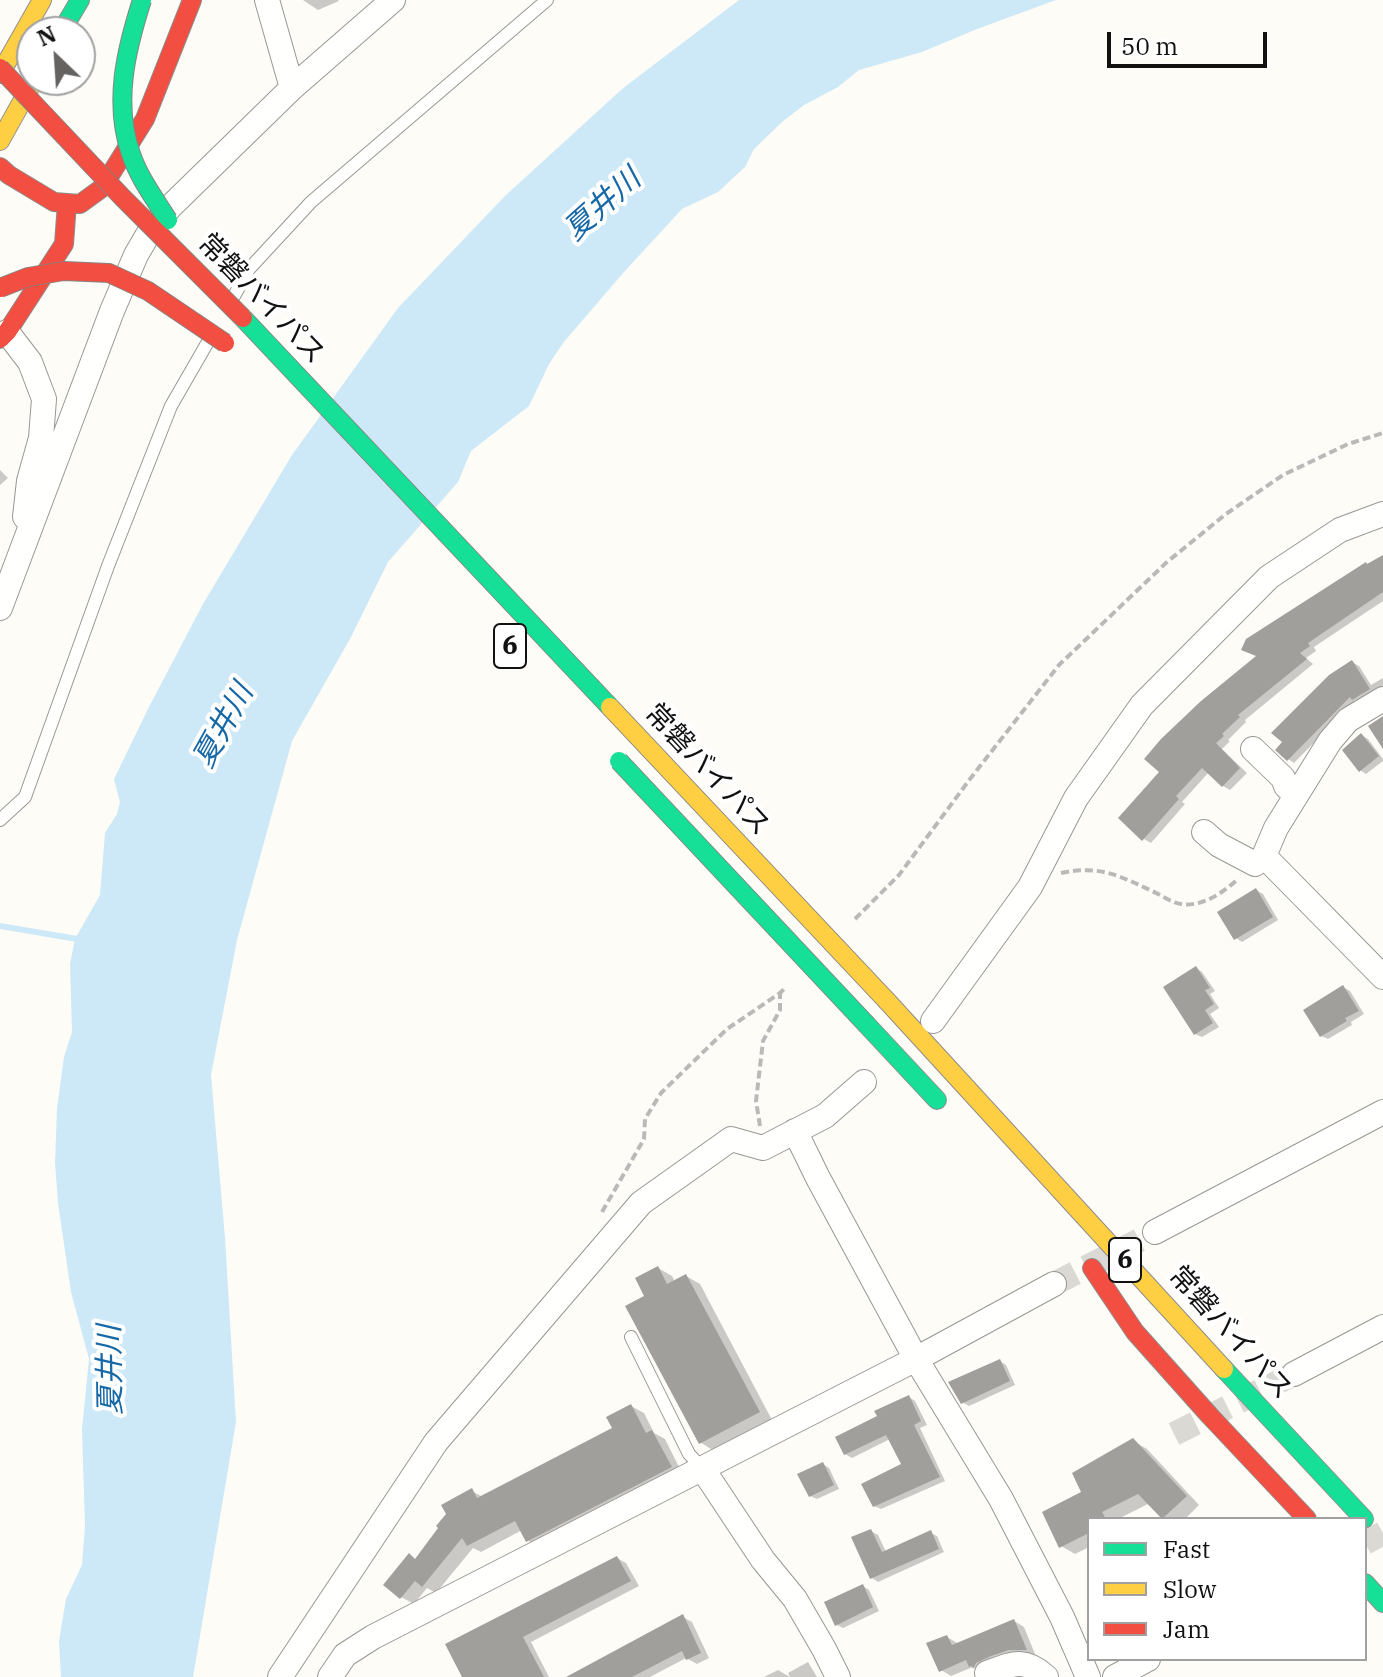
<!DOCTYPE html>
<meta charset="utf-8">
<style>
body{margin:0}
#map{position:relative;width:1383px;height:1677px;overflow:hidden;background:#fdfcf7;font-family:"IBM Plex Serif",serif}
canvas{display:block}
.legend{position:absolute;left:1087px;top:1517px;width:280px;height:144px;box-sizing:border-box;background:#fff;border:2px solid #a0a0a0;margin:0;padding:10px 14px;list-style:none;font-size:24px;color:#111}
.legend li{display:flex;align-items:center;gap:16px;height:40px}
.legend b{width:40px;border:2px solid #a0a0a0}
.north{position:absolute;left:16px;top:16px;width:80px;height:80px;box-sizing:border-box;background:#fff;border:2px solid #a0a0a0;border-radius:50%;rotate:335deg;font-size:22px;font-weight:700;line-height:32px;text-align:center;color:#111}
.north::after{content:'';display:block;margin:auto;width:28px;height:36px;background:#646362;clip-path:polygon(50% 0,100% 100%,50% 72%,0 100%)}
.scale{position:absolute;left:1107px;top:32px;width:160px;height:36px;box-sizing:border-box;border:4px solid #111;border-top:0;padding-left:10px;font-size:24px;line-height:28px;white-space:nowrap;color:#111;-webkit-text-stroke:6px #fff;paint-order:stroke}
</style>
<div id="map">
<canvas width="1383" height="1677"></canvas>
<ul class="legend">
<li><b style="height:10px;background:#16e098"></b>Fast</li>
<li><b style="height:10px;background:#ffcf43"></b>Slow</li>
<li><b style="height:10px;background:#f24e42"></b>Jam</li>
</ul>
<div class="north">N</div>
<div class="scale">50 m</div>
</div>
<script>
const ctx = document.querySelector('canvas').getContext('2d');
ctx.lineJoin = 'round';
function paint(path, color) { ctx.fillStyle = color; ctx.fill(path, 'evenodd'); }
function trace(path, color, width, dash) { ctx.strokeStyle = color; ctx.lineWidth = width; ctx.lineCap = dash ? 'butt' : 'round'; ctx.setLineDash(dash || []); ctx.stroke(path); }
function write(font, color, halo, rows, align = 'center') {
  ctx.font = font + ' "IBM Plex Serif","Noto Sans JP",serif'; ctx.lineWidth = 8; ctx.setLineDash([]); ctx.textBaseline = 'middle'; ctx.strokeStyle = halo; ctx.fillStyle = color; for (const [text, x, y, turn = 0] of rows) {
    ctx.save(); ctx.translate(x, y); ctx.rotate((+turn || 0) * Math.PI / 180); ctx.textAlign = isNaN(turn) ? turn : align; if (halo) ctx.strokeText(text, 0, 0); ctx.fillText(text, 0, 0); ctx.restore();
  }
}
paint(new Path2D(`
 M739 0H1056L977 29 922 52 859 70 838 87 804 105 782 122 754 149 745 167 718 192 682 209 624 272 563 343 549 364 529 406 471 451 458 482 388 562 351 637 292 741 237 940 211 1075 225 1238 236 1422 193 1677H61L59 1641 66 1599 82 1565 85 1526 82 1429 89 1359 71 1292 58 1203 55 1163 57 1109 64 1057 72 1032 70 964 75 939 100 895 105 833 117 814 120 802 114 779 149 707 203 604 292 455 398 308 505 196 622 89Z`), '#cde8f7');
paint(new Path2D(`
 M303 0H338L339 1 318 10Z
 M0 470 8 478 0 485Z
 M1383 557V601L1314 647 1316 651 1306 658 1313 664 1245 720 1246 722 1228 740 1230 741 1222 749 1247 773 1230 790 1223 786 1209 772 1182 802 1185 804 1151 843 1144 839 1121 818 1368 566Z
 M1352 662 1359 666 1371 685 1383 678V690L1360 702 1356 700 1294 763 1288 759Z
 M1361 735 1368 739 1383 759V761L1366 774 1360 770Z
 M1256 890 1263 894 1278 920 1242 942 1236 938Z
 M1196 968 1202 972 1215 991 1210 994 1219 1008 1210 1014 1219 1027 1202 1037 1195 1034Z
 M1343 987 1350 991 1364 1014 1351 1022 1352 1025 1328 1039 1321 1036Z
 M658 1268 672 1276 675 1282 686 1276 700 1284 772 1420 714 1451 700 1442 647 1296Z
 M1000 1361 1006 1365 1015 1385 969 1406 962 1402Z
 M909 1397 915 1401 927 1425 920 1428 945 1481 881 1509 874 1506 904 1465 890 1439 852 1458 845 1454 879 1417Z
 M631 1406 644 1413 654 1433 665 1439 683 1475 540 1548 527 1540 522 1530 481 1552 473 1548 436 1593 427 1588 414 1604 401 1597 416 1560 472 1491 483 1497 615 1429Z
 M1133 1441 1147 1449 1199 1505 1185 1519H1166L1150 1503 1118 1519H1089V1547L1075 1554 1061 1546 1084 1493Z
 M823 1464 829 1468 839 1489 817 1499 810 1496Z
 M871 1531 878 1535 886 1552 930 1533 937 1536 944 1552 878 1582 872 1578Z
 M617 1558 626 1563 639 1586 531 1642 549 1677H464Z
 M863 1586 869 1590 879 1611 843 1628 837 1625Z
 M683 1617 692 1622 709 1658 697 1664 686 1658 650 1677H570Z
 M1014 1621 1024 1627 1035 1654H1027L984 1673 973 1667 951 1676 941 1670 947 1637 959 1644Z
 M808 1662 817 1677H790L788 1673Z
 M778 1670 790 1677H764Z`), '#0003');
trace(new Path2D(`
 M0 926 83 940`), '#cde8f7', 6);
paint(new Path2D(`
 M1383 555V592L1308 643 1310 646 1300 653 1307 659 1238 715 1240 717 1222 734 1224 736 1216 743 1240 768 1222 787 1202 768 1176 796 1179 799 1142 841 1118 818 1159 772 1144 759 1161 739 1201 701 1256 656 1241 650 1246 639 1366 562 1367 564Z
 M1352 660 1370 689 1352 700 1350 697 1287 761 1275 750 1282 742 1271 733 1329 675Z
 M1383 716V749L1368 726Z
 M1361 733 1379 756 1359 772 1342 750Z
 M1256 888 1273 917 1234 940 1217 912Z
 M1196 966 1210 988 1205 990 1214 1004 1205 1010 1213 1023 1194 1035 1163 987Z
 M1343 985 1359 1011 1345 1018 1347 1021 1320 1037 1303 1010Z
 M658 1266 667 1284 686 1274 760 1412 699 1444 625 1306 644 1296 635 1278Z
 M1000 1359 1010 1381 961 1404 948 1382Z
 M909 1395 921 1421 914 1425 940 1477 873 1507 861 1484 901 1464 886 1435 844 1455 835 1437 877 1416 874 1411Z
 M631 1404 646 1433 652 1430 672 1467 526 1542 515 1521 467 1546 462 1538 422 1587 415 1581 400 1599 383 1585 409 1553 415 1559 438 1528 436 1526 446 1514 441 1505 472 1488 477 1498 612 1428 606 1417Z
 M1133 1438 1187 1496 1162 1519 1138 1494 1102 1512 1106 1519H1089V1533L1059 1548 1042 1512 1081 1492 1072 1473Z
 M823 1462 834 1485 809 1497 797 1474Z
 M871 1529 882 1552 931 1530 939 1549 870 1579 851 1537Z
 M617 1556 631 1581 523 1637 544 1677H462L445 1644Z
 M863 1584 873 1607 835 1626 824 1602Z
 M683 1614 701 1653 686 1660 682 1651 632 1677H566Z
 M1014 1619 1027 1650H1009L991 1656 976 1663 973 1669 972 1666 969 1667 966 1660 939 1672 926 1643 947 1635 952 1645Z`), '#a19f9c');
trace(new Path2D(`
 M1054 1284 1155 1232
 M1174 1434 1294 1374
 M1365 1543 1383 1533`), '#dad9d4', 24, [24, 12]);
const lane = new Path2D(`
 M234 296 249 269 311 202 547 0
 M0 820 25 797 108 566 171 406 209 340
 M631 1337 689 1454 702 1468`);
const street = new Path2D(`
 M267 0 292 88
 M7 332 30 362 44 399 41 438 29 481 25 517
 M0 608 112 311 136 255 150 231 170 207 292 88 393 0
 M1383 699 1348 720 1330 741 1276 828 1264 856 1383 977
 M1253 749 1283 778 1286 786 1296 795
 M1204 832 1219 845 1255 864
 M933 1021 1030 887 1076 798 1142 705 1269 577 1340 530 1383 514
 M795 1131 818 1178 916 1359 1001 1499 1062 1617 1088 1677
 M1155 1232 1383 1112
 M1294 1374 1383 1327
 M702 1468 763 1560 795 1599 824 1649 838 1677
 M987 1673C1012 1664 1024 1657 1046 1677
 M280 1677 436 1442 641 1203 731 1139 763 1148 825 1116 864 1082
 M330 1677 345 1655 373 1637 916 1359 1054 1284
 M1115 1677 1148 1659`);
const fast = new Path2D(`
 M61 32 80 0
 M867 1025 937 1100
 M1224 1369 1364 1519
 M1365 1583 1383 1603`);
const slow = new Path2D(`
 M0 74 42 0
 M0 141 34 80
 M887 1001 1224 1369`);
const jam = new Path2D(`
 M0 167 9 175 54 202 80 204 102 188 145 119 192 0
 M0 339 7 332 64 244 67 203
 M1092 1268 1135 1332 1210 1416 1307 1519`);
trace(lane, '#979795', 14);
trace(street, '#979795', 26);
trace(fast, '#8e8d8b', 20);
trace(slow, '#8e8d8b', 20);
trace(jam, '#8e8d8b', 20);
trace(new Path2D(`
 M1061 873C1099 865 1118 875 1152 891 1161 895 1172 903 1181 904 1203 907 1222 893 1237 880
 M855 919 899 875 970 779 1059 665 1167 562 1226 514 1283 475 1348 444 1383 433
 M760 1126 756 1101 763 1041 780 1010V993
 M602 1212 644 1139 645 1119 661 1093 727 1029 780 993 786 987`), '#b9b9b8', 4, [8, 4]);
trace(lane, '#fffffe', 12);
trace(street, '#fffffe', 24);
trace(fast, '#16e098', 18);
trace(slow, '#ffcf43', 18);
trace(jam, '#f24e42', 18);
const fastBridge = new Path2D(`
 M142 0C126 50 113 103 131 154 139 178 155 199 168 220
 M243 318 610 707
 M619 761 867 1025`);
const slowBridge = new Path2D(`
 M610 707 887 1001`);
const jamBridge = new Path2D(`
 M0 68 122 197 243 318
 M0 288 28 277 64 271 109 273 148 291 225 343`);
trace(fastBridge, '#858482', 20, []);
trace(slowBridge, '#858482', 20, []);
trace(jamBridge, '#858482', 20, []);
trace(fastBridge, '#16e098', 18);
trace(slowBridge, '#ffcf43', 18);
trace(jamBridge, '#f24e42', 18);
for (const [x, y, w] of [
 [510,646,32],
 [1125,1260,32]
]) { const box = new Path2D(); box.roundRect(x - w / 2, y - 22, w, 44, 6); ctx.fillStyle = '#fff'; ctx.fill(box); trace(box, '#111', 2); }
write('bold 26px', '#111', null, [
 ["6",510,646],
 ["6",1125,1260]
]);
write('28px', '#111', '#fff', [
 ["常磐バイパス",261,299,46],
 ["常磐バイパス",707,770,47],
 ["常磐バイパス",1230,1333,48]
]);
write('italic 30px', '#1768a6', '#fff', [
 ["夏井川",603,205,-42],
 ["夏井川",224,726,-61],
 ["夏井川",111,1370,-91]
]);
</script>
